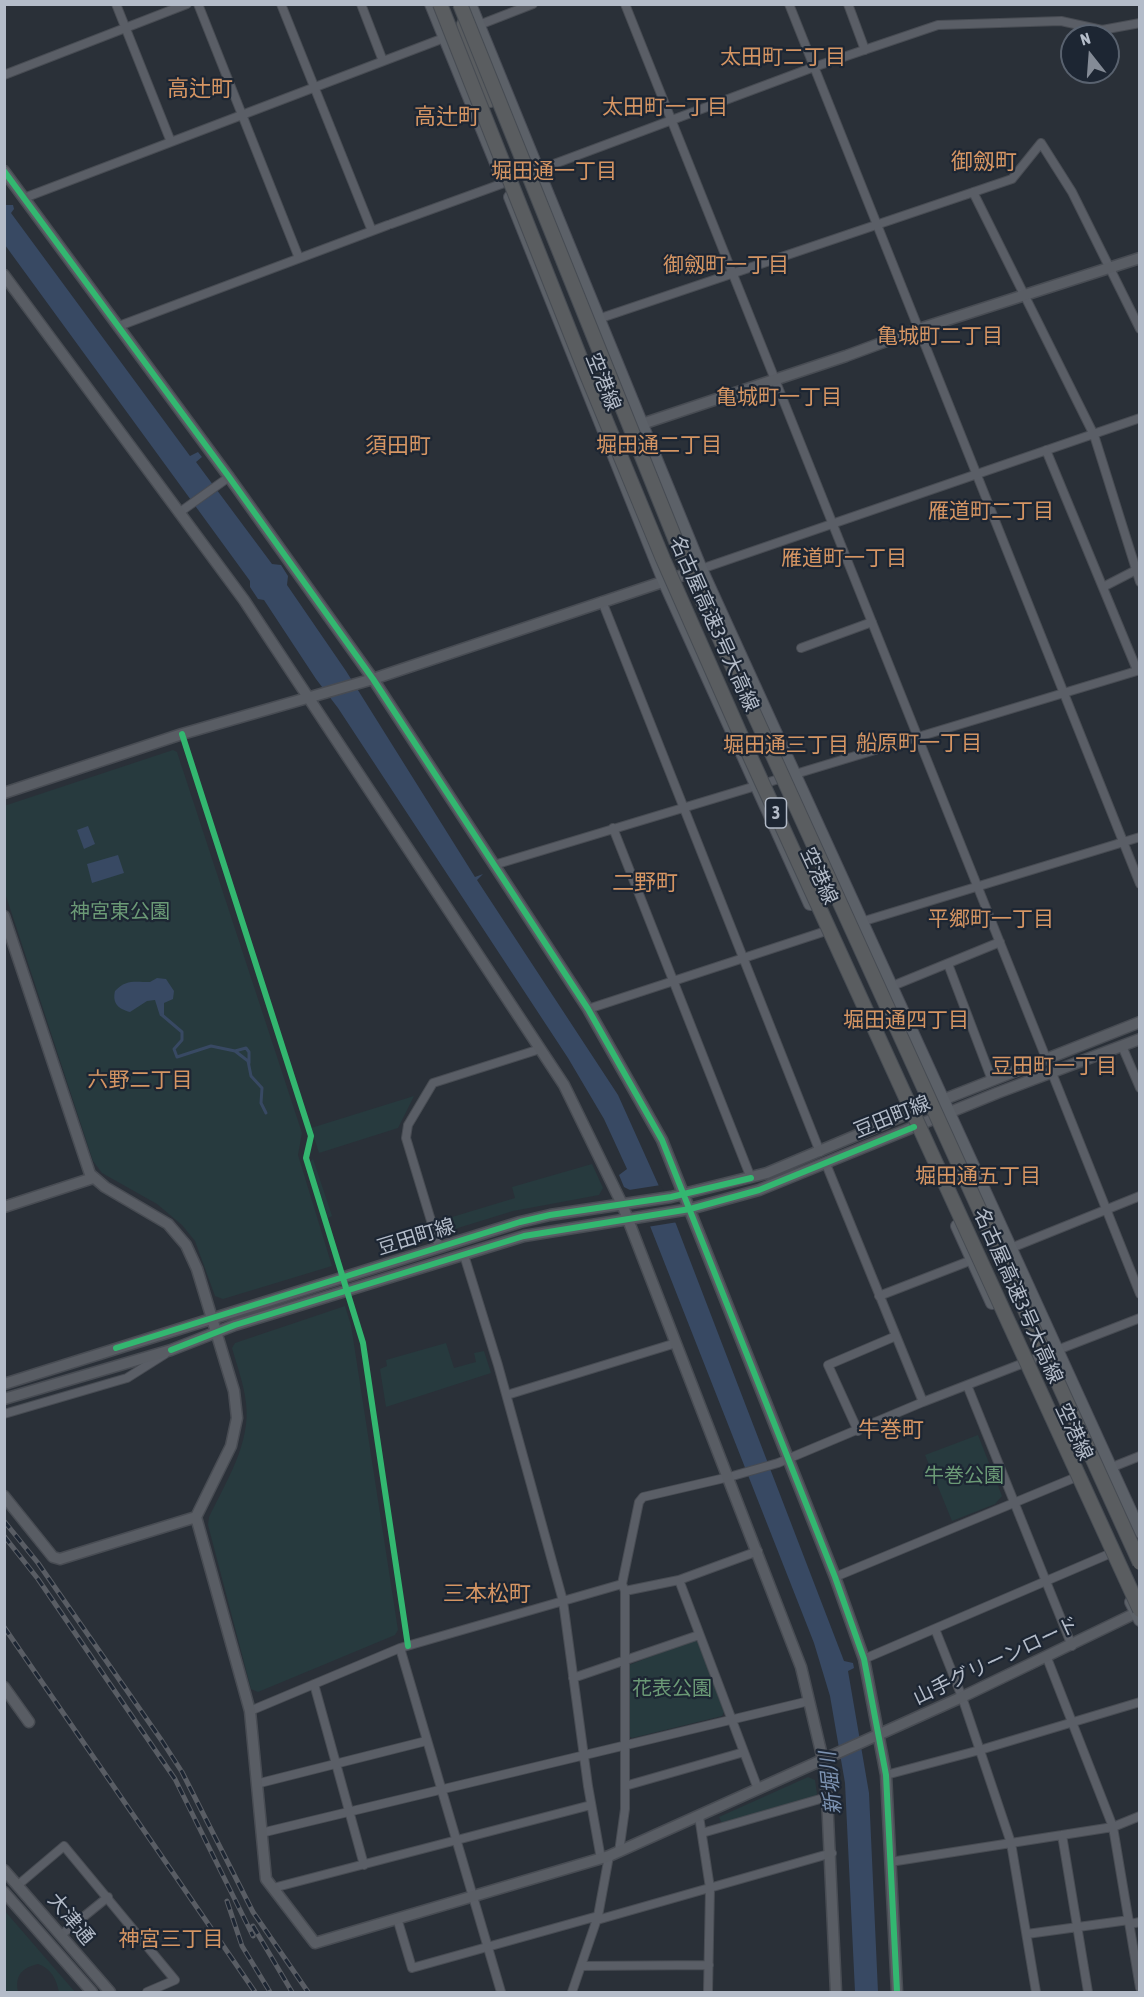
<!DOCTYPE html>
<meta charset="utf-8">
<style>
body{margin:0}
#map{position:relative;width:1144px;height:1997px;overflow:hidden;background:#2a3038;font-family:"Asap Condensed",sans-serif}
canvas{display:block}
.frame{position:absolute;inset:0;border:6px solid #b4bcc9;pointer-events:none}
.north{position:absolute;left:1060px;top:24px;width:60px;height:60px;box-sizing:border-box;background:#1d2633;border:2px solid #59626f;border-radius:50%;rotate:343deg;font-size:16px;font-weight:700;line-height:24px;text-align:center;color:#b4bcc9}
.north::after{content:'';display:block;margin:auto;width:21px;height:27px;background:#848b96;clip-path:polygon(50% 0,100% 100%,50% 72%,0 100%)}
</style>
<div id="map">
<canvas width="1144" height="1997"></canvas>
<div class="frame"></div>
<div class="north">N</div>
</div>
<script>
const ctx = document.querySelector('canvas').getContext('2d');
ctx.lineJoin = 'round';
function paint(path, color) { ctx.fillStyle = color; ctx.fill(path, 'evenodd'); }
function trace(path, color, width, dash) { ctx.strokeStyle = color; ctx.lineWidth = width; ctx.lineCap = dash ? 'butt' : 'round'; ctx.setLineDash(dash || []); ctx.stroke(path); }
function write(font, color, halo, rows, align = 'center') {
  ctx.font = font + ' "Asap Condensed","Noto Sans JP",sans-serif'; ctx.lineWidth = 4.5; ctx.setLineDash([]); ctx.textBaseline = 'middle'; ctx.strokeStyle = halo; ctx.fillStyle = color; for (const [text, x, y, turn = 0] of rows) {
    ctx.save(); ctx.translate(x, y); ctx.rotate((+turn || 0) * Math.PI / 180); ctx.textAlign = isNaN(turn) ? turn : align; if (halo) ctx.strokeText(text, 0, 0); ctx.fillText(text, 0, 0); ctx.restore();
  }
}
paint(new Path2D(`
 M173 750 177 752 302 1133 298 1155 332 1266 223 1299 215 1296 195 1241 182 1225 157 1204 102 1173 93 1161 5 893 4 806Z
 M414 1096 398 1128 319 1153 311 1128Z
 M313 1159 332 1216 328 1218 310 1161Z
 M592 1164 603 1188 599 1195 513 1211 445 1232 442 1229 439 1221 515 1198 512 1187Z
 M345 1306 351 1325 398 1630 395 1635 258 1692 251 1689 208 1525 209 1517C226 1482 251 1443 246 1403 244 1384 237 1366 232 1348L235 1343Z
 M446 1343 454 1368 476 1362 474 1353 484 1351 491 1373 386 1407 380 1369 387 1366 386 1360Z
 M978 1435 1002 1496 995 1504 952 1521 925 1455Z
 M694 1640 698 1642 724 1712 722 1716 632 1738 629 1736V1665Z
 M808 1777 815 1780 817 1794 815 1797 722 1823 719 1817Z
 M4 1910 75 1992H59C56 1979 52 1969 38 1964 21 1968 15 1976 18 1992H5Z`), '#273a3e');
paint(new Path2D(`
 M4 205H13L14 209 11 213 190 456 198 452 202 457 196 462 272 564 281 565 288 576 287 585 346 671 475 877 483 874 477 880 618 1095 676 1224 844 1661 853 1663 854 1668 848 1671 869 1793 878 1992H855L845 1783 830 1696 814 1643 650 1226 630 1190 624 1187 619 1175 627 1169 604 1119 568 1058 338 708 316 679 264 600 258 599 250 587V581L5 245Z
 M88 826 95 844 84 849 77 830Z
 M118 855 124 873 92 883 87 864Z
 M157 978 166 979 174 991 173 999 164 1003V1015L160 1016 155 1000 147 1001 130 1012C119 1009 112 1004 115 991 126 979 135 982 150 982Z`), '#384963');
paint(new Path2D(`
 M661 1185 678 1222 647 1227 629 1190Z`), '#2a3038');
trace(new Path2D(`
 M162 1015 182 1032V1040L174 1049 177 1057 211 1046 235 1051 248 1061 251 1076 262 1088 261 1103 266 1113
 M235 1051 246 1048 249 1052V1063`), '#384963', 3);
const street = new Path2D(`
 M116 4 171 142
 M198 4 299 258
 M281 4 372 231
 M361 4 383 61
 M625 4 1046 1058
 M789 4 1140 884
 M848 4 865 50
 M479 25 533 4
 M4 75 187 4
 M538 170 814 67 938 25 1061 21 1102 30 1140 23
 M973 192 1094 435 1140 582
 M24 198 444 38
 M391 224 504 183
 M598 319 1012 179 1041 143 1072 192 1140 329
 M119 326 388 225
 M1046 450 1137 670
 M180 512 229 477
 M701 569 1140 418
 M1103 587 1138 569
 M602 601 820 1152
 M801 648 872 622
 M613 828 751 1178
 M494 865 1140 670
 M861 922 1140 837
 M948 964 992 1080
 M890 987 1000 942
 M588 1009 823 932
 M1122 1046 1140 1088
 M1052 1073 1140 1294
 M826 1164 923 1402
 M439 1247 406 1138 408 1125 433 1083 540 1049
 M1011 1248 1140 1196
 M464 1255 498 1365 563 1601 588 1786 601 1859
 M879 1296 972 1260
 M967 1385 1072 1646
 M507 1395 676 1343
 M4 1414 127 1378 165 1354
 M858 1431 828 1365 896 1336
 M1110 1468 1140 1456
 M835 1577 1074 1478
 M679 1580 758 1789
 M625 1591 679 1580 758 1551
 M935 1629 962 1697 1011 1843 1036 1992
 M400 1648 501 1992
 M1047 1658 1113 1827 1140 1988
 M864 1659 1109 1554
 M573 1678 699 1635
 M314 1684 364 1865
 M250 1711 400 1648 622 1584
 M886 1775 980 1750 1140 1702
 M256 1784 426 1741
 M625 1786 744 1752
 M699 1816 710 1888 708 1992
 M261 1833 809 1701
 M702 1833 827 1797
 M1062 1835 1088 1992
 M619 1852 625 1809V1591L622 1584 639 1502 643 1497 729 1477 778 1463 923 1402 1140 1318
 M890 1862 1113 1827 1140 1816
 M18 1885 64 1846 175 1980 147 1992
 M273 1888 591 1805
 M397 1918 412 1968 598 1916
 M597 1920 832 1853
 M1130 1924 1140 1922
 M1027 1934 1129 1920
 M61 1935 108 1897
 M581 1966 709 1965
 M572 1992 598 1916 609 1856`);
const secondary = new Path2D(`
 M4 171 229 477 373 679 588 1009 662 1140 835 1577 864 1659 886 1775 897 1992
 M4 275 244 600 564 1085 622 1204 801 1667 823 1760 827 1797 836 1992
 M642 424 846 356 919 329 1140 258
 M4 793 182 734 373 679 695 571
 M4 916 90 1174 105 1187 168 1224 186 1245 197 1269 234 1391 237 1418 231 1446 196 1517 250 1711 266 1879 315 1943 609 1856 962 1697 1140 1611
 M4 1207 93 1178
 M4 1384 520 1222 550 1215 671 1197 767 1173 907 1114 1140 1022
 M4 1399 171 1350 235 1325 524 1236 690 1209 759 1190 997 1093 1140 1039
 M4 1496 53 1557 60 1559 196 1517
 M4 1687 29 1722
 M4 1870 110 1992
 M4 1892 92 1992`);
const primary = new Path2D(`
 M431 4 500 173
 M470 4 701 569 1140 1532
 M510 197 664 581 810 904
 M957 1226 992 1303
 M1131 1602 1140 1620`);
const highway = new Path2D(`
 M464 24 469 47 490 100`);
trace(street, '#484c53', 10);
trace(secondary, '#484c53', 13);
trace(primary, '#484c55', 14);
trace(highway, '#474c53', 16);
trace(street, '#5a5e66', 8);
trace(secondary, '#595d64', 10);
trace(primary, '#5c6168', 12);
trace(highway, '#5a5d60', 14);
const rail = new Path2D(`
 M4 1521 38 1563 162 1741 182 1772 253 1912 308 1992
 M4 1536 38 1579 175 1779 253 1936
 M4 1627 255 1992
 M227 1901 242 1946 270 1992
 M253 1926 292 1992`);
trace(rail, '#595d64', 5);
trace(rail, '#1d2633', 3, [9]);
const highwayBridge = new Path2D(`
 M440 4 587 375 663 559 749 754 1140 1610
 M460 4 680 551 1140 1563`);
trace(highwayBridge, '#474c53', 16, []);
trace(highwayBridge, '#5a5d60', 14);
trace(new Path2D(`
 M4 171 229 477 373 679 588 1009 662 1140 835 1577 864 1659 886 1775 897 1992
 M182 734 311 1136 306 1158 363 1343 408 1646
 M116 1348 520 1222 550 1215 671 1197 751 1178
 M171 1350 235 1325 524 1236 690 1209 759 1190 914 1127`), '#33b770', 6);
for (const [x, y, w] of [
 [776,813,21]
]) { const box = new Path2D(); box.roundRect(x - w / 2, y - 15, w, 30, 4.5); ctx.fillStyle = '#1d2633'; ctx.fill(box); trace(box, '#b4bcc9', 1.5); }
write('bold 18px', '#b4bcc9', null, [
 ["3",776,813]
]);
write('20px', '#b4bcc9', '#1d2633', [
 ["空港線",603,382,68],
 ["名古屋高速3号大高線",714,624,66],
 ["空港線",819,876,65],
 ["豆田町線",892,1117,-22],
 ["豆田町線",416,1237,-17],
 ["名古屋高速3号大高線",1018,1296,66],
 ["空港線",1074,1432,65],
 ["山手グリーンロード",996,1661,-25],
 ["大津通",71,1919,50]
]);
write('20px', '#6b9a76', '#1d2633', [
 ["神宮東公園",120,912],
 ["牛巻公園",964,1476],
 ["花表公園",672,1689]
]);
write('21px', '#d59563', '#1d2633', [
 ["太田町二丁目",783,57],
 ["太田町一丁目",665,107],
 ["堀田通一丁目",554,171],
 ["御劔町一丁目",726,265],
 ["亀城町二丁目",940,336],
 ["亀城町一丁目",779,397],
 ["堀田通二丁目",659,445],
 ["雁道町二丁目",991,511],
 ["雁道町一丁目",844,558],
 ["船原町一丁目",919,743],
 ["堀田通三丁目",786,745],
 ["平郷町一丁目",991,919],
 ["堀田通四丁目",906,1020],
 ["豆田町一丁目",1054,1066],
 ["六野二丁目",140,1080],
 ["堀田通五丁目",978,1176],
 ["神宮三丁目",171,1939]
]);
write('italic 21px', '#7c92b1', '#1d2633', [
 ["新堀川",831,1783,-96]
]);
write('22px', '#d59563', '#1d2633', [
 ["高辻町",200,89],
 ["高辻町",447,117],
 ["御劔町",984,162],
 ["須田町",398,446],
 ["二野町",645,883],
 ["牛巻町",891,1430],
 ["三本松町",487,1594]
]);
</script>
